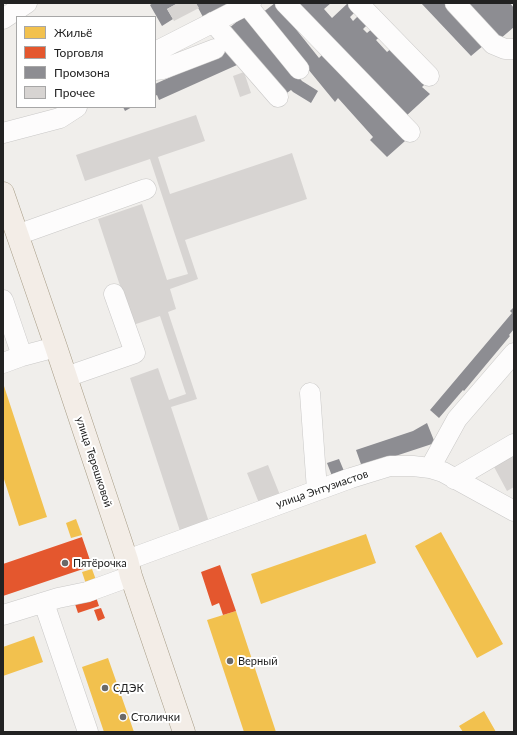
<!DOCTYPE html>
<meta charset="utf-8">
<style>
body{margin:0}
#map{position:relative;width:517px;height:735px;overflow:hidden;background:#f0eeeb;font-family:Lato,sans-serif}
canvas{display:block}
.frame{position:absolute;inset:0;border:4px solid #222;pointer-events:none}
.legend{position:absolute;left:16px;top:16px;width:140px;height:92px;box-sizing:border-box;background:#fff;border:1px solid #a7a7a7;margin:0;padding:5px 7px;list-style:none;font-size:12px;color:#222}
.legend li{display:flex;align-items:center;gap:8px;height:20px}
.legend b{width:20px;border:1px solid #a7a7a7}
</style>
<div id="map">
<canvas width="517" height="735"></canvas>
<div class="frame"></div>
<ul class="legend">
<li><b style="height:11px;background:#f2c14e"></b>Жильё</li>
<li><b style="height:11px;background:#e4572e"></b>Торговля</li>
<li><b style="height:11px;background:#8d8d92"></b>Промзона</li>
<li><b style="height:11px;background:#d7d4d2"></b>Прочее</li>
</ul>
</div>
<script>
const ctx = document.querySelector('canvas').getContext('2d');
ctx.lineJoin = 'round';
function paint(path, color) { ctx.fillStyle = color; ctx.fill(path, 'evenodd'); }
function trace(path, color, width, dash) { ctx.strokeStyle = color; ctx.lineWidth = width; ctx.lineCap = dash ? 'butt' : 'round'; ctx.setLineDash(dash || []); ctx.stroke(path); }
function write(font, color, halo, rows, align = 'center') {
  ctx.font = font + ' Lato,sans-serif'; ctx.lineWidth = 4; ctx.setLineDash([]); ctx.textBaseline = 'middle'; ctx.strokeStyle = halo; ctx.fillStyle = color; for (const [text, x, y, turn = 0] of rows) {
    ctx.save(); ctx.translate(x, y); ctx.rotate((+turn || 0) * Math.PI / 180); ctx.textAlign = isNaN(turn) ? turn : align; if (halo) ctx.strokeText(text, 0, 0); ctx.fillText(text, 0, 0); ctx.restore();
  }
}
paint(new Path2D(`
 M3 383 47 517 19 526 3 476Z
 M76 519 82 535 71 538 66 523Z
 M441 532 503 644 477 658 415 546Z
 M366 534 376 563 261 604 251 574Z
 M92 569 96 580 86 584 82 572Z
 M236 611 276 732H244L207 620Z
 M34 636 43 662 3 676V647Z
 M108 658 134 732H104L82 667Z
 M484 711 496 732H463L459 726Z`), '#f2c14e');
paint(new Path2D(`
 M82 537 92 566 3 596V564Z
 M220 565 236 611 223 615 219 603 212 606 201 572Z
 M95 594 99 606 78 613 74 601Z
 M101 608 105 618 98 621 94 610Z`), '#e4572e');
paint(new Path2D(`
 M153 3H178L167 9 173 19 162 26 150 5Z
 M198 3H230L203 17 196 4Z
 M275 3 319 58 323 54 405 141 387 157 370 140 373 137 338 98 335 102 262 13Z
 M294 3H331L324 9 332 18 348 3 356 11 350 17 353 21 359 15 368 24 363 29 367 33 374 27 382 35 376 40 387 52 393 47 427 82 422 87 430 94 405 117Z
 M421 3H444L484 45 471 56Z
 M467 3H510L514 8V27L500 39Z
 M246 14 302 81 318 91 311 103 293 92 291 90 284 95 228 29Z
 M230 50 237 65 159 100 157 95 155 96V84Z
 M123 107H132L125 111Z
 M514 307V329L509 335 510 336 464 391 463 390 439 418 430 410 512 313 510 311Z
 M427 423 435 443 362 467 356 450 413 431Z
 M339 459 344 471 332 476 327 463Z`), '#8d8d92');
paint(new Path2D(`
 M178 3H196L199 8 174 21 167 9Z
 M244 72 251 93 240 97 233 76Z
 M196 115 205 141 158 157 170 194 292 153 307 199 185 240 198 279 170 289 176 309 168 312 197 399 171 407 209 522 180 531 130 378 158 368 169 400 186 394 160 316 133 325 98 219 142 204 167 280 188 274 150 159 85 181 76 155Z
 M514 454V487L507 491 493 465Z
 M268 465 280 495 259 503 247 473Z`), '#d7d4d2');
const minor = new Path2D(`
 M285 3 410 132
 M358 3 429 76
 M455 3 493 44 505 49H514
 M247 5 299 69
 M3 19 27 3
 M213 22 278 97
 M155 52 251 3
 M155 70 163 69 215 49
 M3 133 60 118 77 107
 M17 235 146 189
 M3 300 22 356
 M3 363 22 356 56 347
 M66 377 135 353 114 294
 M310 393 317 490
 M430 468 457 419 514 353
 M454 479 514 444
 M127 560 351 478 390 466H413L430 468 443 472 514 511
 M44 603 88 732
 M3 615 58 598 87 592 131 576`);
const major = new Path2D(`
 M3 193 56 347 127 560 131 576 184 732`);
trace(minor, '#c9c8c7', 21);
trace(major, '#a79c86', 23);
trace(minor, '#fdfcfc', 20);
trace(major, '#f3ede7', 22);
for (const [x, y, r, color] of [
 [65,563,4,"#6a6968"],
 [230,661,4,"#6a6968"],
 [105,688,4,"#6a6968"],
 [123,717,4,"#6a6968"]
]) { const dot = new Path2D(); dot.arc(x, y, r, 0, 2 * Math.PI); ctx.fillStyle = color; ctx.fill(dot); trace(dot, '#fff', 1.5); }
write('11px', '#222', '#fff', [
 ["улица Терешковой",94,462,72],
 ["улица Энтузиастов",322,489,-19]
]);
write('11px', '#222', '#fff', [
 ["Пятёрочка",73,563],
 ["Верный",238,661],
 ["СДЭК",113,688],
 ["Столички",131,717]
], 'left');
</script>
